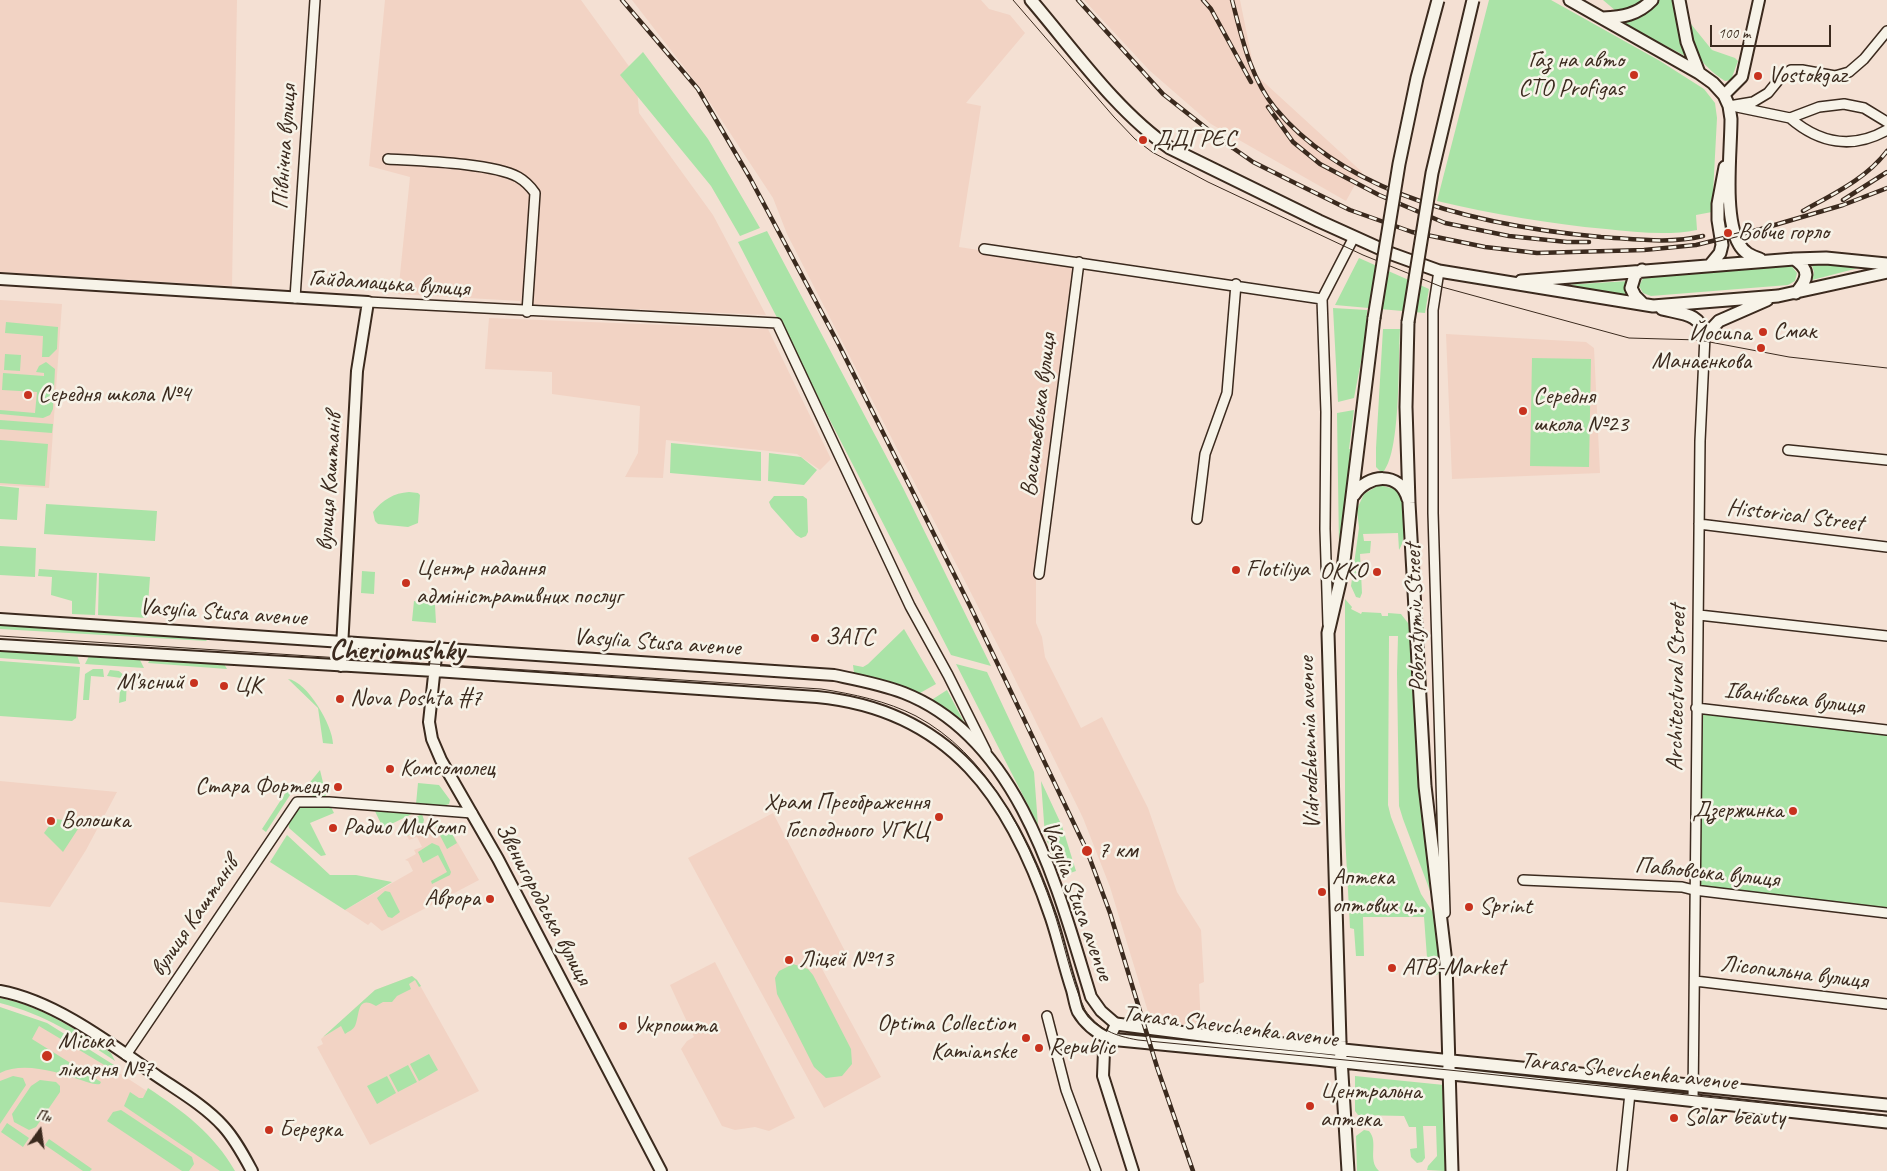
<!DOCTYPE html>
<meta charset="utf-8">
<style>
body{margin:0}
#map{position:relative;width:1887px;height:1171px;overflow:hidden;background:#f4e0d3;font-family:Caveat,sans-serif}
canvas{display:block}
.north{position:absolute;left:15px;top:1106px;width:50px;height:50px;-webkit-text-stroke:4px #f7f3e8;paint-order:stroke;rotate:14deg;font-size:14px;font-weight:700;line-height:20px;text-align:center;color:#3b2a1e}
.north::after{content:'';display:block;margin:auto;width:18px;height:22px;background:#3b2a1e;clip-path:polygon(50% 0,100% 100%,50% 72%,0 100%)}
.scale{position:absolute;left:1710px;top:25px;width:121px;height:22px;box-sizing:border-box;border:2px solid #3b2a1e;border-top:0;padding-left:6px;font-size:15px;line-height:18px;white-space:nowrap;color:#3b2a1e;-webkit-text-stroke:4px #f7f3e8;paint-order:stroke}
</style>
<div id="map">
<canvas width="1887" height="1171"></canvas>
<div class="north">Пн</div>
<div class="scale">100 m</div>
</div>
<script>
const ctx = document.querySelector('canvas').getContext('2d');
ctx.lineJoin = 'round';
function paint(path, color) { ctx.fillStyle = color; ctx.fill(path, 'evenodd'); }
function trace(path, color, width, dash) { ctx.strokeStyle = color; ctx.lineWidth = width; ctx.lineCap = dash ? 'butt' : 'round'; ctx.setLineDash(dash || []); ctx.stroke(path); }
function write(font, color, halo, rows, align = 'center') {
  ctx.font = font + ' Caveat,sans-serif'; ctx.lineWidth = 5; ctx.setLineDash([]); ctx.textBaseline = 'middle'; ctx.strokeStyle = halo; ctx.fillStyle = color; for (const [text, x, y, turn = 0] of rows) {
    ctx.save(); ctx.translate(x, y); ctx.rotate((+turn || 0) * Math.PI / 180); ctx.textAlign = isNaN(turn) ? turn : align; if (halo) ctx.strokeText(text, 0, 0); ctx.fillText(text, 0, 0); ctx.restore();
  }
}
paint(new Path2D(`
 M0 0H237L232 286 0 272Z
 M385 0H581L636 76 639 113 713 215 766 315 520 304V301L398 294 410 177 369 166Z
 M632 0H981L989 9 1010 15 1025 33 966 103 981 106 959 247 1076 265 1036 571V623L1042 637 1045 657 1081 728 1102 717 1148 808 1177 892 1201 930 1204 982 1199 984 1201 1028 1152 1025 1110 887 1083 818 1010 669 787 234 773 198 701 89Z
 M1084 0H1240L1255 74 1362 172 1346 201 1211 124 1149 70Z
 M0 300 62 304 49 488 0 485Z
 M489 318 768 329 831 459 820 470 797 454 666 440 663 478 625 477 638 453 640 406 552 394V372L485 369Z
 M1446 334 1586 342 1594 348 1600 473 1452 479Z
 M0 781 117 792 86 850 50 907 0 902Z
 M773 813 846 953 821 967 881 1077 824 1108 688 858Z
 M433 822 448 826 479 880 382 931 371 922 368 925 345 910 413 871 408 861 405 860 416 854 414 850 422 847 417 837 409 840 405 832Z
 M715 962 795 1118 769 1131 755 1127 735 1130 722 1126 681 1049 687 1041 694 1037 670 985Z
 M412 976 417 980 479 1091 370 1145 317 1047 323 1044 321 1039 375 990Z
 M0 1009 39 1021 147 1091 232 1171H0Z`), '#f2d3c4');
paint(new Path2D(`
 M1489 0H1551L1660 61 1704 89 1715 103 1717 118 1712 212 1696 215 1697 230C1667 236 1636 232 1606 229 1549 224 1493 214 1437 201Z
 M1603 0H1646L1624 12 1616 11Z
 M1659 0H1673L1687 57 1621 22 1648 10Z
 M1691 24 1712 50 1735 58 1738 61 1731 80 1725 81C1708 70 1683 47 1691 24Z
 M643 52 708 139 760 228 740 236 711 186 620 75Z
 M767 231 903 488 991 666 951 655 738 242Z
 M1359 258 1429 289 1425 313 1335 305Z
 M1811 263 1862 267 1812 280 1814 272Z
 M1790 264 1797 273 1795 281 1788 285 1651 296 1643 293 1639 286 1644 276Z
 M1628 281 1626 288 1627 296 1564 285Z
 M1333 308 1367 310 1366 335 1354 398 1338 402Z
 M6 322 58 327 57 349 49 357H42L43 336 5 333Z
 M1383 329H1400C1398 360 1401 449 1384 471L1381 472 1376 467V448Z
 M5 354 21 355 20 371 4 370Z
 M1532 358 1591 359 1589 467 1530 466Z
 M46 362 55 369 53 409 50 415 43 418 0 414V410L35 413 37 392 2 390 3 373 44 376V373L36 372 39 366Z
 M1354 410 1349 449 1353 450 1341 546 1339 547 1337 413Z
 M0 420 53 424 52 433 0 429Z
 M0 440 48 444 45 486 0 483Z
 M671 443 761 452V481L670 473Z
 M769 453 801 457 817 470 804 485 768 481Z
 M1379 485 1395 489C1407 501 1408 537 1399 550L1398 533 1363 534 1364 541H1371L1370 553 1360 554 1362 593 1360 598 1356 597 1351 586 1359 528 1357 509 1364 494Z
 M0 486 19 488 17 520 0 519Z
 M409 492 418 493 420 495 418 523 408 527 378 524 375 521 373 512C382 500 394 493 409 492Z
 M774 496H803L807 499 808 532 806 536 801 538 796 535 771 507 769 502Z
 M46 504 157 511 155 541 44 534Z
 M0 546 36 548 35 577 0 575Z
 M39 569 97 573 95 615 72 614V601L51 595 52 577 38 576Z
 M362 571 375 572 374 594 361 593Z
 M99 573 150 577 147 618 98 615Z
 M1345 599 1352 607 1351 609 1361 614 1362 612 1381 613 1382 616H1388V613L1401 614 1408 623 1411 639 1413 697 1418 713 1422 813 1436 907 1403 819 1399 806 1397 673 1398 636H1389L1388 805 1391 817 1421 894 1434 914 1441 952 1440 971 1437 975H1432L1428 971 1424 917H1363L1364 956H1356L1354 929 1350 928 1345 835Z
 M414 601 435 605 436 623 412 621Z
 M0 625 204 638 207 641 0 629Z
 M904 629 936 684 920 693 854 673 853 665 863 667 868 664Z
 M0 650 77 655 80 664 0 658Z
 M89 656 140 660 144 668 85 664Z
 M151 658 223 662 227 669 148 663Z
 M0 661 80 667 76 718 72 721 0 716Z
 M956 664 987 672 1034 772 1038 825Z
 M93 669H103L104 677 91 676 89 700H83L85 674Z
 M110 670 119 671 127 678 126 701 119 703 121 678 107 676Z
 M288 679C307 681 333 726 333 744L323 743 318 708Z
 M947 690 964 722V725L935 704 933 699Z
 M1700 712 1887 735V909L1698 888Z
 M320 770 326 795 323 799 314 798 307 786Z
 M1041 781 1062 826 1076 871 1061 876 1045 836Z
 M418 783 439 785 450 800 449 804 443 806 416 804Z
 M288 789 292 792 266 832 262 829Z
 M330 805 334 813 310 823 326 855 321 856 289 828 288 821 300 806Z
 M374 809 414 813 383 828Z
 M422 814 424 820 422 828 407 836 402 824Z
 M54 819 64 820 78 829 63 852 44 833Z
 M433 822 448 826 457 843 447 849Z
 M287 835 330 875H356L392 882 345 910 270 862Z
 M432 843 439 846 451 872 450 875 432 884 431 881 447 872 438 855 423 863 418 852Z
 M385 891 390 892 400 912 392 918 388 917 377 898Z
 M793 964 808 969 813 975 851 1049 852 1064 842 1076 826 1078 814 1067 777 994 775 978 779 971Z
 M412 976 417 980 421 986 419 987 415 980 409 984 411 989 397 996 392 1002H383L376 1006C356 994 360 1016 355 1026 353 1030 349 1031 345 1034L341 1026 323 1037 375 990Z
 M0 998C42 1006 77 1030 111 1053L115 1061C78 1036 44 1014 0 1003Z
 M0 1007 47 1023 114 1065 106 1066 39 1026 32 1039 101 1082 100 1084C93 1085 88 1082 81 1080 57 1072 23 1061 0 1073Z
 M429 1054 438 1070 419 1081 410 1064Z
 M408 1065 417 1082 398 1092 389 1075Z
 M13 1076 23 1078 26 1085 0 1124V1081Z
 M387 1076 396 1093 377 1104 367 1086Z
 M1355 1076 1444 1085 1445 1171 1427 1170 1428 1166 1437 1156 1436 1126H1423L1425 1158 1422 1162 1417 1163 1411 1157 1410 1149 1417 1148 1416 1127H1409L1404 1116 1358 1115 1355 1111Z
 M40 1080 56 1082 60 1086V1092L36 1127 29 1130 14 1122 12 1114 31 1086Z
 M148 1088C183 1111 214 1134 235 1171H220L124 1106 130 1092 139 1098H143Z
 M121 1110 192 1157 194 1164 189 1171H182L107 1121 113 1112Z
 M7 1123 29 1138 23 1147 1 1132Z
 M1364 1130 1369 1131C1379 1142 1367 1160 1379 1171H1357L1356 1136Z
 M49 1139 92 1169 90 1171H83L45 1145Z`), '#aae3a7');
const minor = new Path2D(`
 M1729 106 1753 102 1768 93 1781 77 1791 70H1802L1835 76 1849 72 1864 59 1887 31
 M1737 107 1790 118 1819 107 1844 104 1864 108 1887 122
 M1790 118C1819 143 1852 150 1887 130
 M388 159C420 161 492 163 518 177 525 181 530 186 535 193L527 312
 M984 249 1322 299
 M1439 271 1433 310V513L1445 913
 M295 298 315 0
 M368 302 777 323 910 606 948 675 986 751
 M1788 450 1887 460
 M1197 519 1205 454 1227 393 1236 284
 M1699 524 1887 547
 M1039 574 1079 262
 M1699 615 1887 636
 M1328 624 1325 529 1326 412 1322 299 1354 237
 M1696 708 1887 730
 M1523 880 1682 887 1694 890 1887 913
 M1695 981 1887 1004
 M1047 1016 1066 1090 1096 1171
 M126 1055 297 802H329L472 813
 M1693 1101 1700 441 1705 336
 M1622 1171 1630 1093`);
const tertiary = new Path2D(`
 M1724 95 1742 77 1759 0
 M0 279 368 302 357 371 341 666
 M0 619 834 675C858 680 881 684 904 693 1021 739 1058 890 1091 997L1101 1011 1116 1024 1104 1051 1103 1076 1133 1171
 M0 645 435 671 817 697C951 710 1011 799 1051 918 1059 942 1064 966 1072 990 1074 997 1075 1006 1078 1012 1085 1024 1097 1033 1109 1039
 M437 647 429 722 432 739 441 760 498 859 661 1171
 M0 991C55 1001 111 1044 157 1076 179 1091 205 1106 223 1126 235 1139 244 1156 252 1171`);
const secondary = new Path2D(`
 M1031 0C1073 49 1117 112 1170 148L1319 221 1392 254 1439 271 1653 306 1778 296 1887 272
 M1570 0 1699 73 1713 83 1724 95 1729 106 1731 119C1731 151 1723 217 1739 244 1744 253 1751 256 1760 259
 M1679 0 1687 42 1699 73
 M1603 18C1622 17 1638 15 1652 0
 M1794 259C1811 270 1808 279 1796 293
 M1711 264 1720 253 1722 245 1718 220V204L1725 167
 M1642 270 1635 275 1631 288 1635 296 1642 303
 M1521 281 1794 259 1826 258 1887 264
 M1662 309C1682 314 1701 313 1705 336
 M1408 322 1406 407 1409 503 1425 786 1446 963 1452 1171
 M1705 336 1719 321 1767 300
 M1354 495C1367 474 1400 471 1408 499
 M1116 1024 1225 1038 1887 1105
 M1109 1039 1316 1059 1887 1122
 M1348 1171 1340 1042 1328 633 1343 569 1374 318`);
trace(minor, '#3b2a1e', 12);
trace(tertiary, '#3b2a1e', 14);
trace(secondary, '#3b2a1e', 15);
trace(minor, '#f7f3e8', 9);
trace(tertiary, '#f7f3e8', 10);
trace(secondary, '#f7f3e8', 11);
trace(new Path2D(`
 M1013 0 1114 117 1135 139 1152 152 1208 182 1363 255 1442 287 1629 338 1699 340 1789 357 1887 368
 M0 636 821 689C853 694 887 701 916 716 987 754 1026 833 1052 906 1064 940 1070 978 1085 1010 1099 1030 1115 1036 1138 1040L1449 1070 1887 1116`), '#3b2a1e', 1);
const rail = new Path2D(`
 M622 0 698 89 750 178 839 345 970 606 1087 851 1110 913 1157 1067 1193 1171
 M1078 0 1163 94 1220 139 1253 162 1291 181 1350 210 1412 232 1485 247 1537 253 1644 250 1696 245 1761 229 1843 205 1887 188
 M1203 0 1211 9 1251 82
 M1232 0C1242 38 1250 77 1275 108 1350 199 1491 227 1601 237 1635 239 1670 244 1703 236
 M1268 107 1293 142 1320 164 1379 195 1445 223 1509 236 1567 242H1589
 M1843 200 1887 172
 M1803 211C1833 194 1866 179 1887 151`);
trace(rail, '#3b2a1e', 4.5);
trace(rail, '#f7f3e8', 2.5, [8]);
const secondaryBridge = new Path2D(`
 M1374 318 1399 164 1417 78 1438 0
 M1408 322 1432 173 1473 0`);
trace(secondaryBridge, '#3b2a1e', 15, []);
trace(secondaryBridge, '#f7f3e8', 11);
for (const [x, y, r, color] of [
 [1634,75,5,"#c8321e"],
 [1758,76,5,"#c8321e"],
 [1143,140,5,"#c8321e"],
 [1728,233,5,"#c8321e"],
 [1763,332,5,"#c8321e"],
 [1761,348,5,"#c8321e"],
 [28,395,5,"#c8321e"],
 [1523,411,5,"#c8321e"],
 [1236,570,5,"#c8321e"],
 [1377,572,5,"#c8321e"],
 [406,583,5,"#c8321e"],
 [815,638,5,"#c8321e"],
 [194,683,5,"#c8321e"],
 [224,686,5,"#c8321e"],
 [340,699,5,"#c8321e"],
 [390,769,5,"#c8321e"],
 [338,787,5,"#c8321e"],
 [1793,811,5,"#c8321e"],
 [939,817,5,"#c8321e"],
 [51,821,5,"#c8321e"],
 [333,828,5,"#c8321e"],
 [1087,851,6,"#c8321e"],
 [1322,892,5,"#c8321e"],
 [490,899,5,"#c8321e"],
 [1469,907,5,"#c8321e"],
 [789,960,5,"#c8321e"],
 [1392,968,5,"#c8321e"],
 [623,1026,5,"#c8321e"],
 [1026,1038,5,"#c8321e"],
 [1039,1048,5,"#c8321e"],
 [47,1056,6,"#c8321e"],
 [1310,1106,5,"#c8321e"],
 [1674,1118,5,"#c8321e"],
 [269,1130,5,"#c8321e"]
]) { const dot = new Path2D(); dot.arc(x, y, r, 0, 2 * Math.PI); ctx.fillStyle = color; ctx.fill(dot); trace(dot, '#f7f3e8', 2); }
write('24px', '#3b2a1e', '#f7f3e8', [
 ["Газ на авто",1624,61,"right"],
 ["СТО Profigas",1624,89,"right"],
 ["Vostokgaz",1768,76],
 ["ДДГРЕС",1153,140],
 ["Вовче горло",1738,233],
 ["Смак",1773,332],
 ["Йосипа",1751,334,"right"],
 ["Манаєнкова",1751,362,"right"],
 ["Середня школа №4",38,395],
 ["Середня",1533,397],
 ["школа №23",1533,425],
 ["Центр надання",416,569],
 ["адміністративних послуг",416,597],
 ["Flotiliya",1246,570],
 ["OKKO",1367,572,"right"],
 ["ЗАГС",825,638],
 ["М'ясний",184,683,"right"],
 ["ЦК",234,686],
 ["Nova Poshta #7",350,699],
 ["Комсомолец",400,769],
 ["Стара Фортеця",328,787,"right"],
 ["Храм Преображення",929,803,"right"],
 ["Господнього УГКЦ",929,831,"right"],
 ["Дзержинка",1783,811,"right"],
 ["Волошка",61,821],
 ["Радио МиКомп",343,828],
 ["7 км",1098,851],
 ["Аптека",1332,878],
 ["оптових ц‥",1332,906],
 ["Аврора",480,899,"right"],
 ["Sprint",1479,907],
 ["Ліцей №13",799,960],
 ["ATB-Market",1402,968],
 ["Optima Collection",1016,1024,"right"],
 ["Kamianske",1016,1052,"right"],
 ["Укрпошта",633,1026],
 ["Міська",58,1042],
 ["лікарня №7",58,1070],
 ["Republic",1049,1048],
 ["Центральна",1320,1092],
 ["аптека",1320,1120],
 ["Solar beauty",1684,1118],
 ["Березка",279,1130]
], 'left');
write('24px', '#3b2a1e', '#f7f3e8', [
 ["Північна вулиця",285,147,-86],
 ["Гайдамацька вулиця",389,284,4],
 ["Васильєвська вулиця",1039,415,-83],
 ["вулиця Каштанів",330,482,-86],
 ["Historical Street",1795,516,7],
 ["Vasylia Stusa avenue",223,613,4],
 ["Pobratymiv Street",1416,618,-92],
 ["Vasylia Stusa avenue",657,643,4],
 ["Architectural Street",1677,688,-89],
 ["Іванівська вулиця",1794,699,7],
 ["Vidrodzhennia avenue",1310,743,-92],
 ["Павловська вулиця",1707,873,6],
 ["Vasylia Stusa avenue",1077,901,70],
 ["Звенигородська вулиця",543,904,62],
 ["вулиця Каштанів",195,917,-56],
 ["Лісопильна вулиця",1794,973,7],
 ["Tarasa Shevchenka avenue",1230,1027,7],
 ["Tarasa Shevchenka avenue",1629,1072,6]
]);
write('bold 29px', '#3b2a1e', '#f7f3e8', [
 ["Cheriomushky",397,651]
]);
</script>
